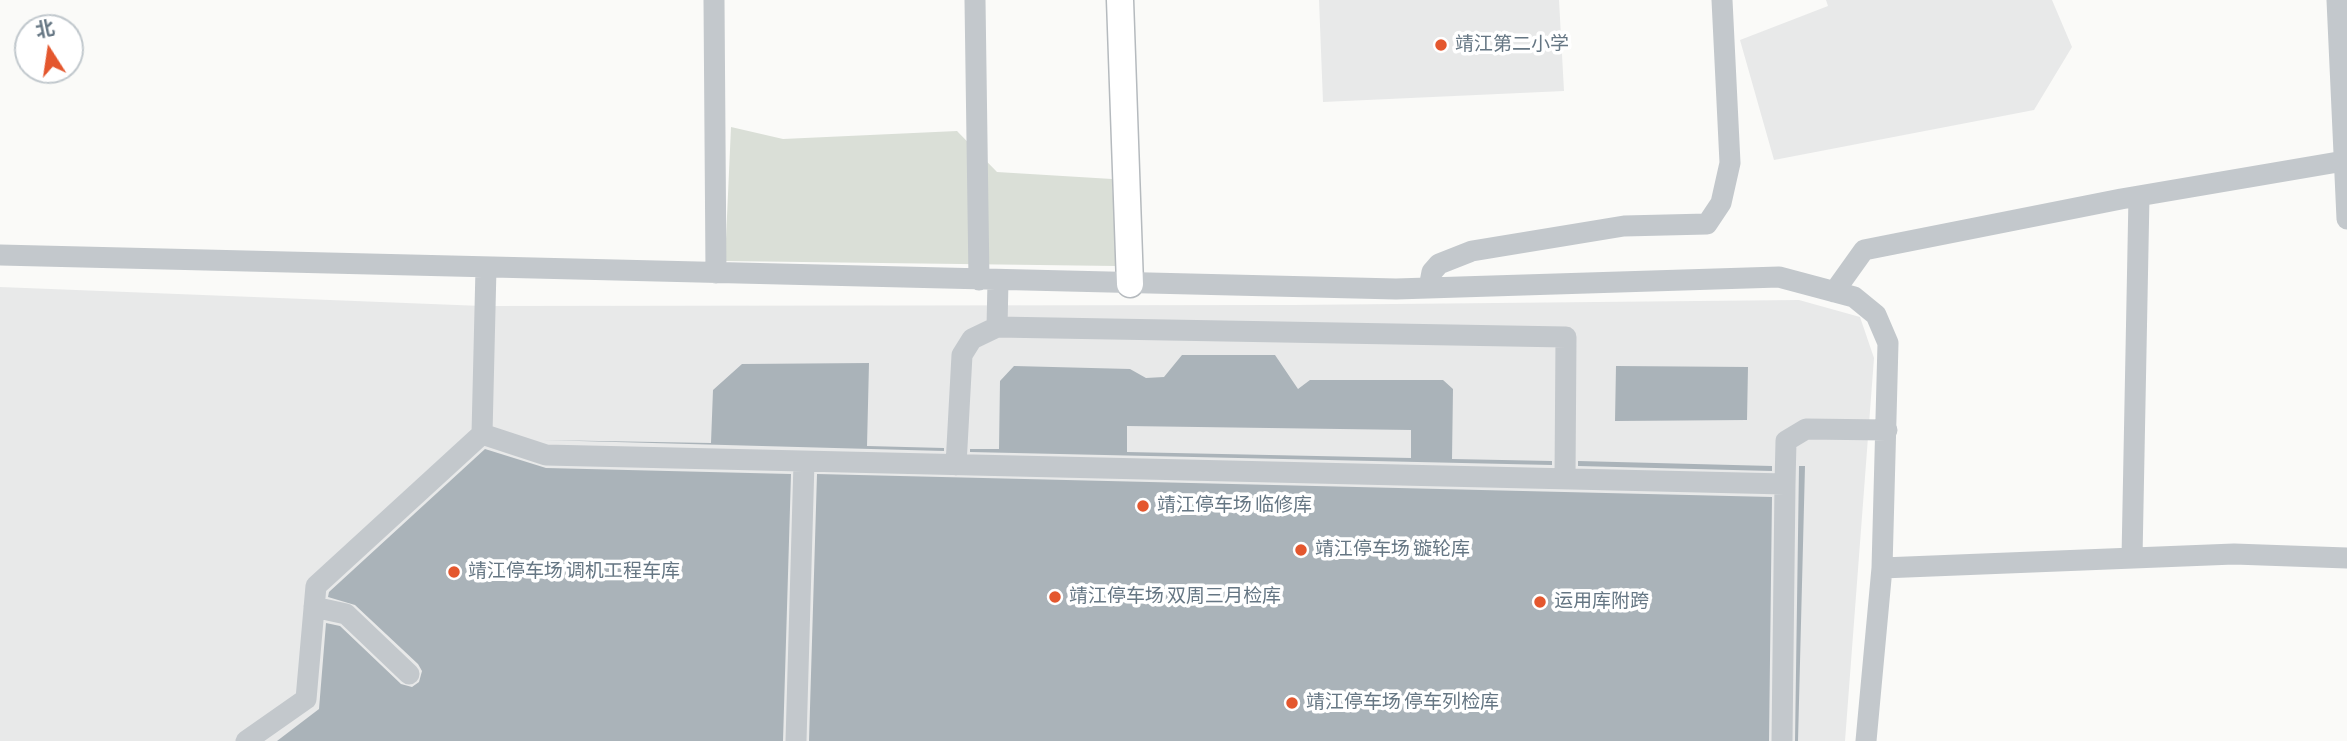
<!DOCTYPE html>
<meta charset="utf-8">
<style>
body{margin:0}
#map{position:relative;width:2347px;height:741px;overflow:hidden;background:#fafaf8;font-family:"Sofia Sans Condensed","Noto Sans SC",sans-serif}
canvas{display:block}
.north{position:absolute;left:14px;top:14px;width:70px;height:70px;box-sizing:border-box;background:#fff;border:2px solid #c1c8cd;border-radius:50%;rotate:348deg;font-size:19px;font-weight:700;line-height:28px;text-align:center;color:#657683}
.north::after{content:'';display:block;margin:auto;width:24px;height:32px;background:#e4572e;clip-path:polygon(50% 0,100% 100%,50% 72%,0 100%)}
</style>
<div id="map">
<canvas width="2347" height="741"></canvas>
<div class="north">北</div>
</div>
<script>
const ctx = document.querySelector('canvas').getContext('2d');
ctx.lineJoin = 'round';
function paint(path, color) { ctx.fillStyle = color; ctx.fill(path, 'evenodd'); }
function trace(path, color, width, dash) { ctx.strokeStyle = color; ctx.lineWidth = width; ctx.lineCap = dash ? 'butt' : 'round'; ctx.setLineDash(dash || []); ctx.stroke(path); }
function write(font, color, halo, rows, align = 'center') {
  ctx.font = font + ' "Sofia Sans Condensed","Noto Sans SC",sans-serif'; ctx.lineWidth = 7; ctx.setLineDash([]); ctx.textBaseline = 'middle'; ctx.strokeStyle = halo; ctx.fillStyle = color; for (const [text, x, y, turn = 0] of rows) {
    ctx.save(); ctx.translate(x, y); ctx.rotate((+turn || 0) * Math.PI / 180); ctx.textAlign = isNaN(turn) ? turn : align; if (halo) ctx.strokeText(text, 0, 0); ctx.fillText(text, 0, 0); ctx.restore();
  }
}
paint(new Path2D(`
 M1319 0H1559L1564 91 1323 102Z
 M1826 0H2052L2072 47 2034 110 1774 160 1740 40 1828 6Z
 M0 287 482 306 1293 305 1799 300 1860 317 1874 358 1845 741H0Z`), '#e8e9e9');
paint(new Path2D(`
 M731 127 783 139 957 131 997 172 1112 179 1117 266 725 261Z`), '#dadfd7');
paint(new Path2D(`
 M1182 355H1275L1298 389 1310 380H1443L1453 389 1452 459 1552 461V465L970 452V449H999L1000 381 1014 366 1130 369 1146 378 1164 377ZM1127 426 1411 430V458L1127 452Z
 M869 363 867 446 944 448V451L543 440 711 443 713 390 742 364Z
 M1616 366 1748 367 1747 420 1615 421Z
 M485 449 546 468 791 474 783 741H277L319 709 326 623 340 626 401 684 412 687 419 682 422 671 418 664 355 605 328 597 329 592Z
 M1578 461 1772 466V471L1578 466Z
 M1799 466H1805L1798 741H1795Z
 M817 474 1772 497 1769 741H809Z`), '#aab3b9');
const major = new Path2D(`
 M1120 0 1130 284`);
trace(major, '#b5babe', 29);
trace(new Path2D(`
 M714 0 716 273
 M975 0 979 280
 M2337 0 2347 219
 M0 255 1396 289 1779 277 1854 297 1876 315 1888 343 1882 568 2234 554 2347 558
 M1429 288 1432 272 1439 264 1472 251 1624 226 1707 224 1721 203 1730 163 1722 0
 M1834 292 1864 250 2121 199 2344 161
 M997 327 998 281
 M482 434 486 268
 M956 465 962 355 972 339 997 327 1566 337 1565 478
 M2132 558 2139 196
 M314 607 346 614 409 674
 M246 741 306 699 316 586 482 434 546 455 1785 484 1786 441 1806 429 1887 430
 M796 741 804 462
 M1782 741 1785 484
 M1866 741 1882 568`), '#c3c8cc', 21);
trace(major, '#fff', 26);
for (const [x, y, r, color] of [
 [1441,45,7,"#e4572e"],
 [1143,506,7,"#e4572e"],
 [1301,550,7,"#e4572e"],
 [454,572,7,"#e4572e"],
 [1055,597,7,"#e4572e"],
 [1540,602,7,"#e4572e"],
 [1292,703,7,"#e4572e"]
]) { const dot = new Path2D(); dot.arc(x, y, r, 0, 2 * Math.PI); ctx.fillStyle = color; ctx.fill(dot); trace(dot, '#fff', 2.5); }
write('19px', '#657683', '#fff', [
 ["靖江第二小学",1455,45],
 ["靖江停车场 临修库",1157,506],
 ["靖江停车场 镟轮库",1315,550],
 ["靖江停车场 调机工程车库",468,572],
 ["靖江停车场 双周三月检库",1069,597],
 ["运用库附跨",1554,602],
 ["靖江停车场 停车列检库",1306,703]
], 'left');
</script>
